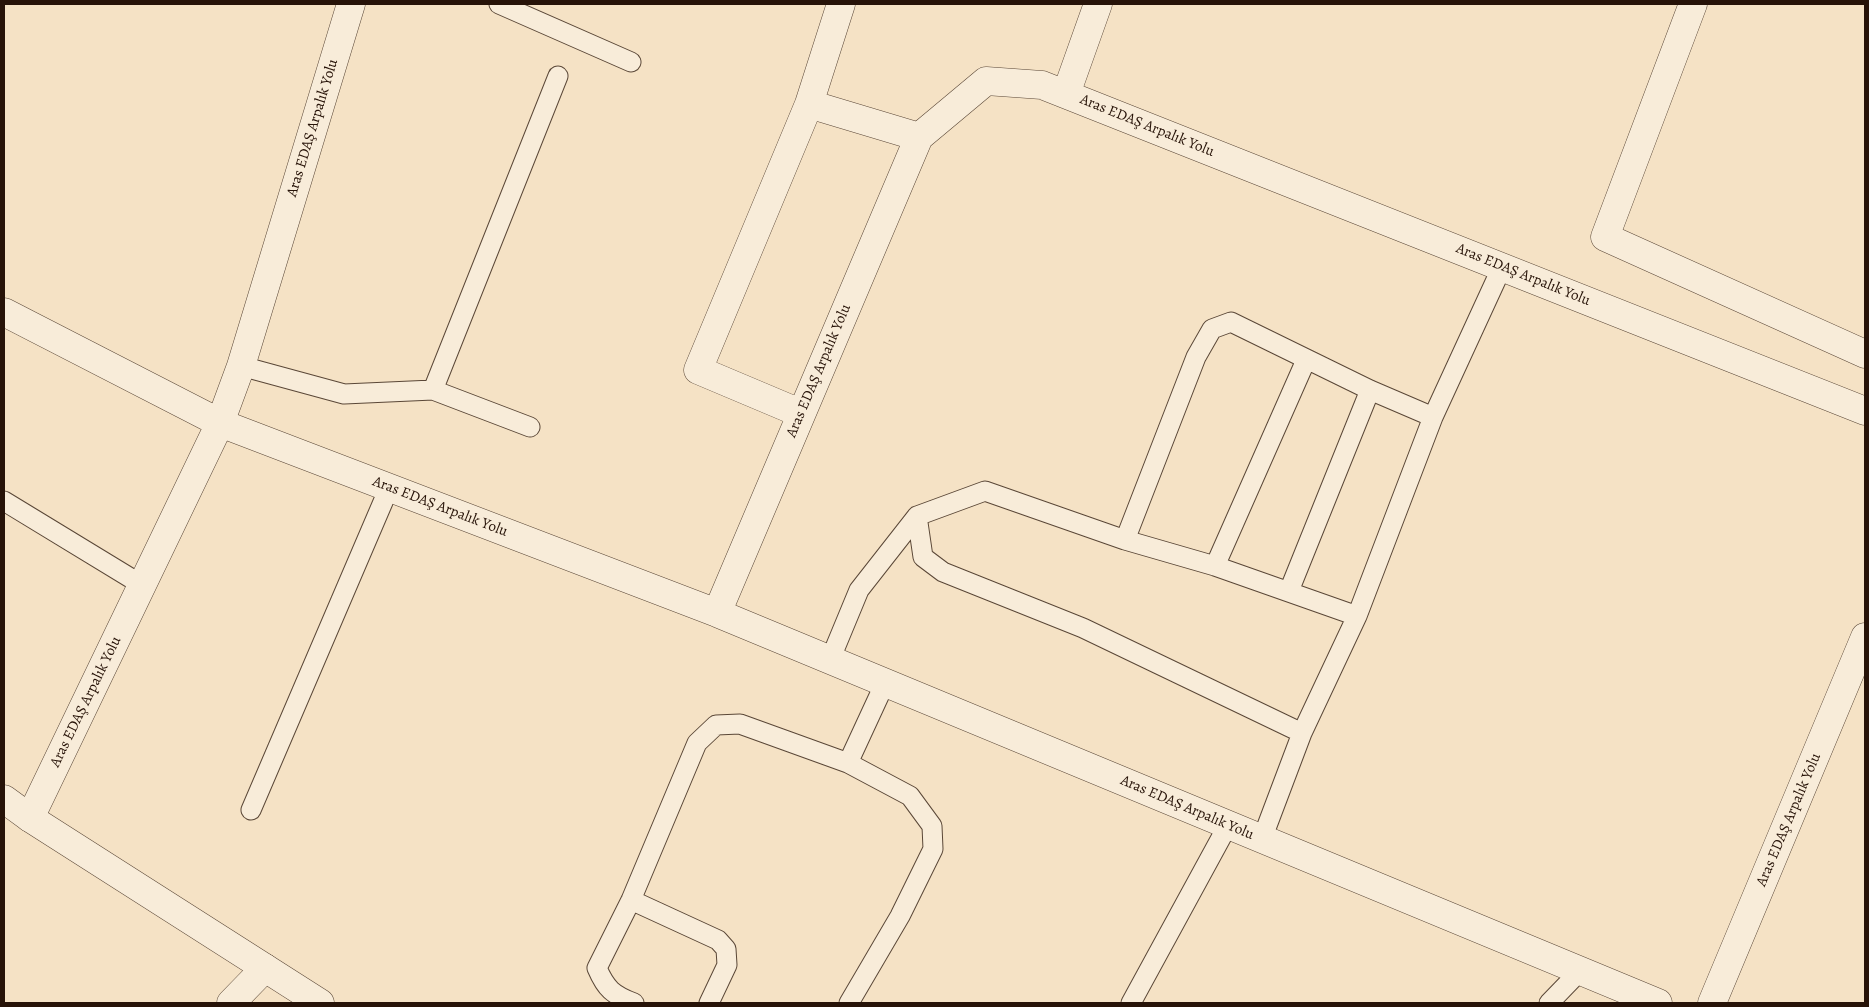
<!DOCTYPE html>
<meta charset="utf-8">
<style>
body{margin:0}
#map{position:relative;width:1869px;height:1007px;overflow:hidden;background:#f5e2c5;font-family:Alegreya,serif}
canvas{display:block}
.frame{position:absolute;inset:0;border:5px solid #271308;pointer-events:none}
</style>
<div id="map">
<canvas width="1869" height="1007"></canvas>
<div class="frame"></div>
</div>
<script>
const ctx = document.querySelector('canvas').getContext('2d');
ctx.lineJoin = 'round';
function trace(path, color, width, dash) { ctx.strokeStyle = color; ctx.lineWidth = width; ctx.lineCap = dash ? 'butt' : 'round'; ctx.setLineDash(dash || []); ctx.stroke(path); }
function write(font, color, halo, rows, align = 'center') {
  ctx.font = font + ' Alegreya,serif'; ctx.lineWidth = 4; ctx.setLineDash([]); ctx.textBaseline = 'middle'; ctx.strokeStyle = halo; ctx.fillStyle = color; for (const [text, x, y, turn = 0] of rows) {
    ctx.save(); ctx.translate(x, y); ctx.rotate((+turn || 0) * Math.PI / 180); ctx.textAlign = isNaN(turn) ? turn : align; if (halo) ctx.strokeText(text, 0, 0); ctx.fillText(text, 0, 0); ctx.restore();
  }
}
const service = new Path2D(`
 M499 4 631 62
 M241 366 344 394 433 390 530 427
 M433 390 558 76
 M4 501 142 585
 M917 516 923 557 943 572 1083 628 1302 733
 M1125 540 1196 357 1212 329 1231 322 1370 390 1433 417
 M1215 566 1306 360
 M1289 591 1370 390
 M830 660 859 590 917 516 985 491 1125 540 1215 566 1357 616
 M848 763 885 683
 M251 810 389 488
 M1262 839 1302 733 1357 616 1433 417 1502 267
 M631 900 718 940 726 949 727 965 709 1003
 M634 1003C613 995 606 989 597 968L631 900 697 743 716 725 740 724 848 763 910 796 932 826 933 849 900 916 849 1003
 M1131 1003 1228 825
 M1549 1003 1580 971`);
const minor = new Path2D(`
 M351 4 241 366 220 423 717 613 1658 1003
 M841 4 809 104 919 137
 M1693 4 1605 237 1865 354
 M1066 94 1098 4
 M4 312 220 423 30 818
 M800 413 698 370 809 104
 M717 613 919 137 986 81 1042 85 1865 411
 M231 1003 265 968
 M1712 1003 1865 637`);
const tertiary = new Path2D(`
 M4 799 30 818 320 1003`);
trace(service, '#5a4737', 21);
trace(minor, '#5a4737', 29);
trace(tertiary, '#5a4737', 29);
trace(service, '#f8ecd9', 19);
trace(minor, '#f8ecd9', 28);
trace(tertiary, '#f8ecd9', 28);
write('15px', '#271308', '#f8ecd9', [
 ["Aras EDAŞ Arpalık Yolu",1147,126,22],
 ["Aras EDAŞ Arpalık Yolu",313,128,-73],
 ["Aras EDAŞ Arpalık Yolu",1523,275,22],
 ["Aras EDAŞ Arpalık Yolu",819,371,-67],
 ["Aras EDAŞ Arpalık Yolu",440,507,21],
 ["Aras EDAŞ Arpalık Yolu",86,702,-64],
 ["Aras EDAŞ Arpalık Yolu",1187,808,23],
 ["Aras EDAŞ Arpalık Yolu",1789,820,-67]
]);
</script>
